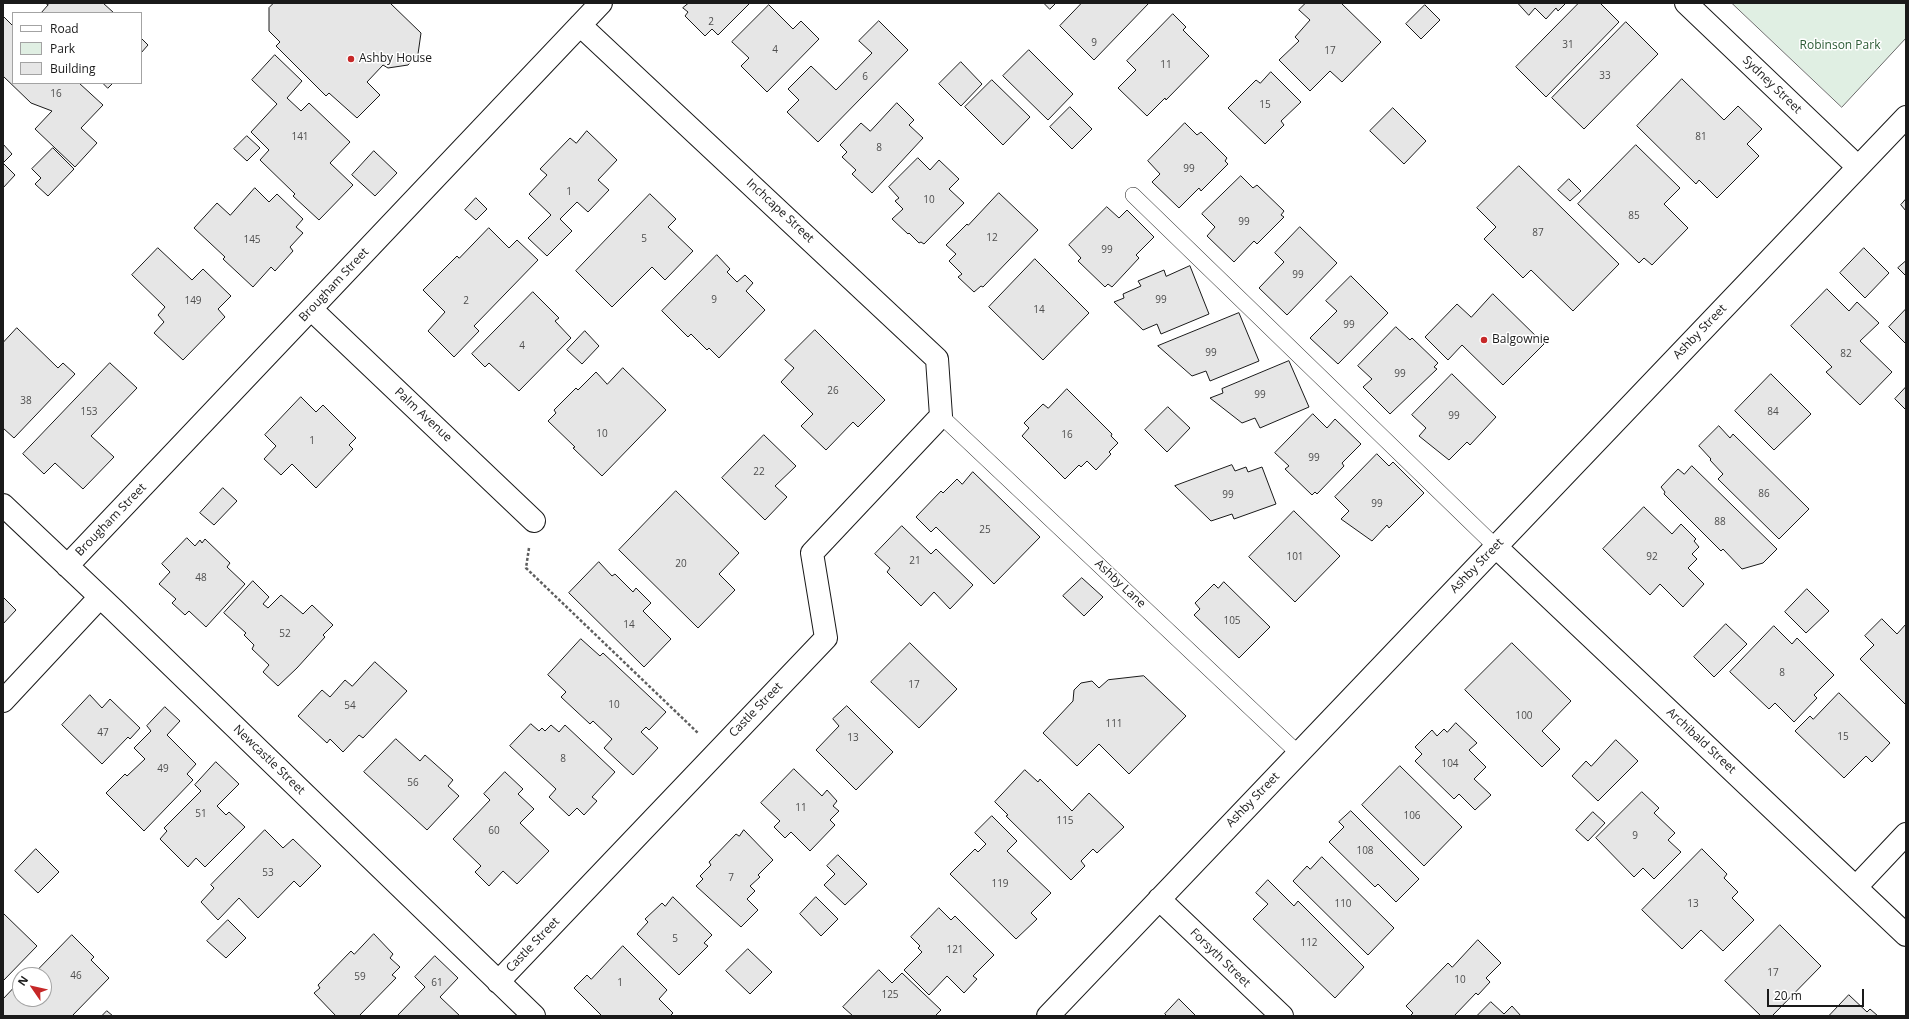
<!DOCTYPE html>
<style>
body{margin:0}
#map{position:relative;width:1909px;height:1019px;overflow:hidden;background:#fff;font-family:"Open Sans",sans-serif}
canvas{display:block}
.frame{position:absolute;inset:0;border:4px solid #1a1a1a;pointer-events:none}
.legend{position:absolute;left:12px;top:12px;width:130px;height:72px;box-sizing:border-box;background:#fff;border:1px solid #a3a3a3;margin:0;padding:5px 7px;list-style:none;font-size:12px;color:#1a1a1a}
.legend li{display:flex;align-items:center;gap:8px;height:20px}
.legend b{width:20px;border:1px solid #a3a3a3}
.north{position:absolute;left:12px;top:967px;width:40px;height:40px;box-sizing:border-box;background:#fff;border:1px solid #a3a3a3;border-radius:50%;rotate:304deg;font-size:11px;font-weight:700;line-height:16px;text-align:center;color:#1a1a1a}
.north::after{content:'';display:block;margin:auto;width:14px;height:18px;background:#c62828;clip-path:polygon(50% 0,100% 100%,50% 72%,0 100%)}
.scale{position:absolute;left:1767px;top:989px;width:97px;height:18px;box-sizing:border-box;border:2px solid #1a1a1a;border-top:0;padding-left:5px;font-size:12px;line-height:14px;white-space:nowrap;color:#1a1a1a;-webkit-text-stroke:3px #fff;paint-order:stroke}
</style>
<div id="map">
<canvas width="1909" height="1019"></canvas>
<div class="frame"></div>
<ul class="legend">
<li><b style="height:5px;background:#fff"></b>Road</li>
<li><b style="height:11px;background:#e0efe3"></b>Park</li>
<li><b style="height:11px;background:#e6e6e6"></b>Building</li>
</ul>
<div class="north">N</div>
<div class="scale">20 m</div>
</div>
<script>
const ctx = document.querySelector('canvas').getContext('2d');
ctx.lineJoin = 'round';
function paint(path, color) { ctx.fillStyle = color; ctx.fill(path, 'evenodd'); }
function trace(path, color, width, dash) { ctx.strokeStyle = color; ctx.lineWidth = width; ctx.lineCap = dash ? 'butt' : 'round'; ctx.setLineDash(dash || []); ctx.stroke(path); }
function write(font, color, halo, rows, align = 'center') {
  ctx.font = font + ' "Open Sans",sans-serif'; ctx.lineWidth = 3; ctx.setLineDash([]); ctx.textBaseline = 'middle'; ctx.strokeStyle = halo; ctx.fillStyle = color; for (const [text, x, y, turn = 0] of rows) {
    ctx.save(); ctx.translate(x, y); ctx.rotate((+turn || 0) * Math.PI / 180); ctx.textAlign = isNaN(turn) ? turn : align; if (halo) ctx.strokeText(text, 0, 0); ctx.fillText(text, 0, 0); ctx.restore();
  }
}
const green = new Path2D(`
 M1732 3H1906V38L1842 107Z`);
paint(green, '#e0efe3');
trace(green, '#6a6a6a', 1);
const building = new Path2D(`
 M45 3H103L114 13H41L48 5Z
 M274 3H390L421 33 418 54 408 65 388 68 383 65 367 82 380 95 357 118 329 93 326 96 276 46 280 42 269 31V8Z
 M689 3H750L718 35 712 29 705 36 685 16 688 12 683 8Z
 M1044 3H1056L1050 9Z
 M1082 3H1149L1094 60 1060 26Z
 M1306 3H1341L1381 42 1342 82 1330 71 1310 91 1279 60 1299 41 1295 37 1310 20 1299 10Z
 M1518 3H1566L1558 11 1556 8 1546 19 1535 8 1529 15Z
 M1579 3H1600L1619 22 1546 97 1516 67Z
 M769 5 793 29 801 21 819 39 767 92 741 66 749 58 732 42Z
 M1425 5 1440 20 1421 39 1406 24Z
 M1173 14 1186 27 1183 30 1209 56 1166 100 1165 98 1147 116 1118 88 1136 70 1127 61Z
 M3 16 13 26V83H79L103 105 81 128 97 143 75 167 35 129 52 111 31 103 3 76Z
 M879 21 908 50 818 142 787 112 799 100 788 89 811 66 836 90 872 53 859 41Z
 M1626 22 1658 54 1584 129 1552 98Z
 M141 38 148 45 141 53Z
 M1029 50 1073 94 1048 120 1003 76Z
 M275 55 302 81 287 98 301 111 309 103 350 142 330 163 353 185 319 220 293 196 295 194 260 160 269 150 251 132 277 104 252 80Z
 M961 62 982 84 961 106 939 84Z
 M1271 72 1301 102 1281 121 1284 125 1265 144 1228 108 1256 80 1260 83Z
 M1682 79 1724 120 1738 106 1762 129 1747 144 1759 156 1717 198 1699 180 1696 184 1637 126Z
 M992 80 1030 117 1003 145 965 107Z
 M103 83H113L108 88Z
 M897 103 914 120 909 125 923 138 872 193 852 174 856 170 842 157 847 152 840 145 861 123 870 131Z
 M1070 107 1092 129 1072 149 1050 127Z
 M1393 108 1426 141 1404 164 1370 131Z
 M1185 123 1197 135 1201 132 1227 158 1225 161 1228 164 1201 191 1199 188 1179 208 1152 182 1160 174 1148 161Z
 M587 131 617 160 598 180 609 190 588 212 577 202 560 219 572 231 547 256 528 238 551 215 529 194 547 175 540 169 570 138 576 143Z
 M247 136 260 148 247 161 234 149Z
 M3 144 12 154 3 163 15 175 3 188Z
 M1636 145 1680 188 1664 204 1688 228 1652 265 1644 258 1639 263 1578 204Z
 M53 148 74 169 48 196 35 184 41 178 32 169Z
 M374 151 397 173 375 196 352 175Z
 M918 158 930 170 939 160 959 179 949 189 964 203 924 244 921 242 919 243 909 233 908 234 892 219 903 209 895 201 899 198 889 187Z
 M1519 166 1619 264 1573 311 1531 270 1523 278 1484 239 1496 227 1477 208Z
 M1241 176 1253 188 1257 185 1284 211 1281 215 1284 217 1257 244 1254 241 1234 262 1207 236 1215 227 1202 214Z
 M1569 179 1581 191 1570 201 1558 190Z
 M255 188 269 202 277 194 303 219 296 227 303 233 290 247 293 251 275 271 271 267 253 287 223 259 225 257 194 228 217 203 230 215Z
 M999 193 1038 230 983 287 981 286 974 292 958 277 962 274 949 261 956 254 946 245 967 224 968 225Z
 M650 194 676 219 668 227 693 251 665 280 652 267 612 307 576 271Z
 M476 198 487 209 476 220 465 210Z
 M1906 199V211L1901 205Z
 M1107 207 1119 218 1127 210 1154 237 1136 255 1139 258 1112 287 1108 284 1105 287 1078 261 1081 258 1069 245Z
 M1300 227 1337 263 1287 315 1259 288 1284 262 1275 253Z
 M489 228 509 248 517 240 538 260 474 326 479 331 454 357 428 331 445 312 423 290 457 256 459 258Z
 M158 248 192 280 203 269 231 296 218 309 225 317 183 360 154 333 164 322 158 315 165 307 132 275Z
 M1864 248 1889 273 1865 298 1840 273Z
 M717 255 730 269 727 272 737 282 745 275 753 283 746 291 765 310 719 358 709 348 707 350 691 334 688 337 662 311Z
 M1035 259 1089 313 1043 360 989 307Z
 M1906 261V276L1898 268Z
 M1190 266 1209 314 1161 334 1157 324 1143 330 1114 302 1124 298 1123 294 1141 286 1138 281 1164 270 1166 276Z
 M1351 276 1388 313 1338 364 1310 338 1337 311 1326 301Z
 M1827 289 1849 311 1857 302 1879 323 1860 341 1892 372 1860 405 1826 372 1832 367 1791 326Z
 M533 292 559 318 555 321 571 338 519 391 489 363 485 367 472 354Z
 M1493 294 1544 344 1503 385 1462 345 1448 360 1425 337 1457 304 1471 317Z
 M1906 309V344L1889 327Z
 M1239 313 1259 361 1210 381 1206 371 1192 376 1158 346Z
 M1396 327 1410 340 1412 338 1438 363 1434 367 1437 369 1390 414 1363 387 1372 379 1358 366Z
 M17 328 58 368 63 363 75 374 14 438 3 428V343Z
 M815 330 885 400 858 427 853 422 826 450 801 426 813 414 781 382 794 368 785 360Z
 M585 331 599 346 582 364 567 350Z
 M1289 361 1309 407 1260 428 1255 418 1242 423 1210 398 1223 393 1222 389Z
 M110 363 137 388 91 436 114 457 83 489 55 463 44 474 23 454Z
 M623 368 666 410 602 476 573 448 575 447 548 421 556 413 554 410 576 388 578 390 596 372 607 384Z
 M1452 374 1496 417 1470 445 1467 442 1449 460 1419 436 1426 428 1412 415Z
 M1771 374 1811 414 1774 450 1735 411Z
 M1906 387V410L1895 399Z
 M1067 389 1112 434 1111 436 1118 443 1109 452 1111 454 1096 470 1087 461 1081 467 1079 465 1065 479 1022 436 1029 428 1024 423 1043 404 1048 408Z
 M301 397 316 412 323 405 356 438 349 445 353 449 316 488 292 464 281 475 264 459 276 446 265 435Z
 M1168 407 1190 428 1167 452 1145 430Z
 M1313 414 1327 428 1335 419 1361 444 1342 463 1344 466 1317 494 1315 492 1312 495 1285 469 1289 466 1275 453Z
 M1719 426 1730 438 1733 434 1809 509 1779 539 1718 479 1723 474 1710 460 1711 459 1699 446Z
 M764 435 796 466 775 486 787 497 765 520 722 478Z
 M1377 454 1389 466 1393 462 1424 493 1389 528 1387 525 1372 541 1341 519 1349 511 1335 497Z
 M1232 465 1235 471 1246 467 1248 472 1262 467 1276 504 1234 519 1232 514 1211 521 1175 486Z
 M1692 466 1777 549 1763 563 1742 569 1723 549 1721 551 1664 494 1665 492 1661 487 1678 469 1684 474Z
 M973 472 1040 537 994 584 936 527 931 532 916 517 941 491 943 493 957 479 962 484Z
 M223 488 237 501 214 525 200 513Z
 M676 491 739 553 719 574 735 590 698 628 619 550Z
 M1644 507 1672 534 1681 524 1696 539 1694 541 1699 547 1692 554 1697 559 1688 568 1704 584 1683 607 1660 584 1650 595 1603 549Z
 M1294 511 1340 556 1295 602 1249 557Z
 M902 526 931 554 936 549 973 585 950 609 934 592 921 606 887 572 890 568 875 554Z
 M187 538 195 546 200 540 202 543 205 539 230 563 227 567 245 584 206 627 189 611 185 615 172 603 176 599 159 584 170 572 162 564Z
 M599 562 612 576 615 574 633 592 636 588 651 603 643 611 671 639 644 667 569 593Z
 M1082 578 1103 597 1084 616 1063 596Z
 M253 581 269 597 263 604 268 608 281 595 303 614 312 605 333 625 323 635 325 637 297 668 278 686 263 672 269 665 252 649 254 645 244 635 246 633 224 613Z
 M1224 582 1270 627 1239 658 1194 615 1200 609 1195 603 1214 584 1218 588Z
 M1807 589 1829 611 1806 633 1785 612Z
 M3 597 16 610 3 624Z
 M1882 619 1897 634 1906 624V705L1860 659 1874 645 1865 636Z
 M1726 624 1747 644 1714 677 1694 657Z
 M1774 626 1792 644 1797 638 1834 675 1814 695 1817 698 1794 722 1775 703 1769 709 1730 672Z
 M581 639 600 656 603 653 666 712 649 730 646 727 641 732 658 748 633 775 604 748 612 739 593 721 590 724 561 697 566 692 548 675Z
 M910 643 957 689 919 728 871 682Z
 M1512 643 1571 701 1542 731 1560 749 1542 767 1465 690Z
 M375 662 407 691 363 738 359 735 343 752 330 739 327 743 298 716 322 690 330 697 345 680 352 686Z
 M1144 676 1186 716 1129 774 1099 744 1077 766 1043 733 1073 701 1074 690 1081 683 1092 681 1099 688 1108 680Z
 M1839 693 1890 743 1872 762 1866 756 1844 778 1795 731 1810 716 1813 719Z
 M90 695 102 708 110 699 140 728 130 739 128 737 102 764 62 725Z
 M847 706 893 752 856 790 816 750 839 726 833 719Z
 M165 707 180 721 167 735 196 764 187 774 193 780 144 831 106 793 125 774 127 776 145 759 134 748 151 731 147 726Z
 M1456 723 1477 743 1469 750 1486 767 1474 779 1491 795 1475 810 1459 794 1454 799 1415 761 1422 754 1415 747 1432 730 1437 736 1444 729 1447 732Z
 M531 724 539 731 542 728 545 731 551 725 559 732 565 725 615 772 592 797 597 801 584 815 577 808 569 816 549 797 556 789 510 746Z
 M396 739 420 761 425 755 453 780 448 786 459 796 427 830 364 772Z
 M1616 740 1638 761 1598 801 1572 776 1586 761 1591 766Z
 M216 762 239 784 217 806 226 815 229 812 245 827 205 867 196 858 188 867 160 839 167 831 164 828 201 791 195 785Z
 M1400 766 1462 827 1424 866 1362 805Z
 M794 769 822 796 827 790 837 801 833 806 839 811 830 820 835 825 810 851 791 832 785 838 774 827 780 821 761 803Z
 M1025 770 1038 782 1040 779 1072 811 1089 793 1124 827 1097 853 1093 849 1081 861 1085 866 1071 880 1006 816 1008 815 995 802Z
 M505 772 523 789 518 794 534 809 520 823 549 851 517 884 503 871 489 886 475 872 481 866 453 839 490 800 484 794Z
 M1642 792 1659 808 1654 813 1675 833 1668 840 1681 852 1654 879 1643 868 1634 877 1596 838Z
 M1351 811 1419 879 1396 902 1378 884 1375 887 1329 842 1344 827 1339 822Z
 M1593 812 1605 823 1588 841 1576 830Z
 M992 816 1017 841 1007 851 1051 893 1031 913 1037 919 1016 939 950 874 975 849 978 852 986 844 975 833Z
 M265 830 283 848 293 839 321 866 300 887 294 881 258 918 239 898 218 920 201 902 214 888 211 885Z
 M744 830 773 860 758 875 760 877 750 886 755 891 747 899 758 910 741 927 696 886 703 879 700 876 711 865 709 862 736 834 739 836Z
 M36 849 59 872 38 893 15 871Z
 M1702 849 1727 874 1724 878 1738 892 1732 898 1754 920 1723 951 1701 930 1682 949 1642 910Z
 M838 855 867 884 845 905 824 885 835 874 827 866Z
 M1322 857 1394 928 1368 955 1293 881 1307 866 1310 869Z
 M1268 880 1294 906 1298 901 1364 967 1335 998 1253 919 1268 904 1256 893Z
 M673 897 712 935 704 943 708 946 679 975 637 934 648 922 645 919 662 903 665 906Z
 M816 897 838 919 821 936 800 914Z
 M939 908 951 920 955 916 994 955 973 976 977 979 964 993 947 976 929 995 904 970 922 952 918 948 920 946 911 937Z
 M3 913 37 946 3 981Z
 M228 920 246 938 226 958 207 941Z
 M1780 925 1821 966 1772 1016H1761L1725 981Z
 M374 934 393 954 390 958 400 967 392 975 396 978 359 1016H336L314 993 320 988 318 985 351 951 354 954Z
 M72 935 94 957 91 960 109 978 72 1016H3V999L20 981V999H44V975H33Z
 M1478 940 1501 963 1486 978 1490 982 1478 995 1476 993 1454 1016H1410L1413 1013 1406 1006 1448 963 1452 967Z
 M623 946 667 990 659 999 673 1013 670 1016H602L574 988 587 975 591 979Z
 M748 949 772 972 750 994 726 971Z
 M435 956 458 978 440 997 460 1016H397L425 987 415 977Z
 M879 970 892 983 902 973 941 1010 935 1016H853L843 1007Z
 M1849 995 1867 1012 1870 1009 1878 1016H1829Z
 M1179 999 1196 1016H1167L1165 1014Z
 M1491 1002 1504 1014 1512 1006 1521 1016H1477Z
 M107 1011 113 1016H102Z`);
paint(building, '#e6e6e6');
trace(building, '#1a1a1a', 1);
const service = new Path2D(`
 M1133 195 1495 546
 M941 416 1298 753`);
const minor = new Path2D(`
 M1686 3 1858 167
 M311 309 534 521
 M3 505 113 609 534 1016
 M1495 546 1906 935
 M67 566 601 3
 M3 701 100 597
 M1856 887 1906 834
 M1159 899 1282 1016
 M498 982 826 638 812 553 941 416 937 359 580 25
 M1048 1016 1906 117`);
trace(service, '#1a1a1a', 16);
trace(minor, '#1a1a1a', 24);
trace(new Path2D(`
 M529 548 526 568 698 733`), '#5f5f5f', 2.5, [3, 2]);
trace(service, '#fff', 15);
trace(minor, '#fff', 22);
for (const [x, y, r, color] of [
 [351,59,4,"#c62828"],
 [1484,340,4,"#c62828"]
]) { const dot = new Path2D(); dot.arc(x, y, r, 0, 2 * Math.PI); ctx.fillStyle = color; ctx.fill(dot); trace(dot, '#fff', 1.5); }
write('10px', '#4d4d4d', null, [
 ["2",711,22],
 ["9",1094,43],
 ["31",1568,45],
 ["4",775,50],
 ["17",1330,51],
 ["11",1166,65],
 ["33",1605,76],
 ["6",865,77],
 ["16",56,94],
 ["15",1265,105],
 ["141",300,137],
 ["81",1701,137],
 ["8",879,148],
 ["99",1189,169],
 ["1",569,192],
 ["10",929,200],
 ["85",1634,216],
 ["99",1244,222],
 ["87",1538,233],
 ["12",992,238],
 ["5",644,239],
 ["145",252,240],
 ["99",1107,250],
 ["99",1298,275],
 ["9",714,300],
 ["99",1161,300],
 ["149",193,301],
 ["2",466,301],
 ["14",1039,310],
 ["99",1349,325],
 ["4",522,346],
 ["99",1211,353],
 ["82",1846,354],
 ["99",1400,374],
 ["26",833,391],
 ["99",1260,395],
 ["38",26,401],
 ["153",89,412],
 ["84",1773,412],
 ["99",1454,416],
 ["10",602,434],
 ["16",1067,435],
 ["1",312,441],
 ["99",1314,458],
 ["22",759,472],
 ["86",1764,494],
 ["99",1228,495],
 ["99",1377,504],
 ["88",1720,522],
 ["25",985,530],
 ["101",1295,557],
 ["92",1652,557],
 ["21",915,561],
 ["20",681,564],
 ["48",201,578],
 ["105",1232,621],
 ["14",629,625],
 ["52",285,634],
 ["8",1782,673],
 ["17",914,685],
 ["10",614,705],
 ["54",350,706],
 ["100",1524,716],
 ["111",1114,724],
 ["47",103,733],
 ["15",1843,737],
 ["13",853,738],
 ["8",563,759],
 ["104",1450,764],
 ["49",163,769],
 ["56",413,783],
 ["11",801,808],
 ["51",201,814],
 ["106",1412,816],
 ["115",1065,821],
 ["60",494,831],
 ["9",1635,836],
 ["108",1365,851],
 ["53",268,873],
 ["7",731,878],
 ["119",1000,884],
 ["110",1343,904],
 ["13",1693,904],
 ["5",675,939],
 ["112",1309,943],
 ["121",955,950],
 ["17",1773,973],
 ["46",76,976],
 ["59",360,977],
 ["10",1460,980],
 ["61",437,983],
 ["1",620,983],
 ["125",890,995]
]);
write('12px', '#2b5a34', '#fff', [
 ["Robinson Park",1840,46]
]);
write('12px', '#1a1a1a', '#fff', [
 ["Ashby House",359,59],
 ["Balgownie",1492,340]
], 'left');
write('12px', '#1a1a1a', '#fff', [
 ["Sydney Street",1772,85,44],
 ["Inchcape Street",780,211,43],
 ["Brougham Street",334,285,-47],
 ["Ashby Street",1700,332,-46],
 ["Palm Avenue",423,415,43],
 ["Brougham Street",111,520,-46],
 ["Ashby Street",1477,566,-46],
 ["Ashby Lane",1120,584,43],
 ["Castle Street",756,710,-46],
 ["Archibald Street",1701,741,43],
 ["Newcastle Street",269,760,44],
 ["Ashby Street",1253,800,-46],
 ["Castle Street",533,945,-46],
 ["Forsyth Street",1220,958,44]
]);
</script>
